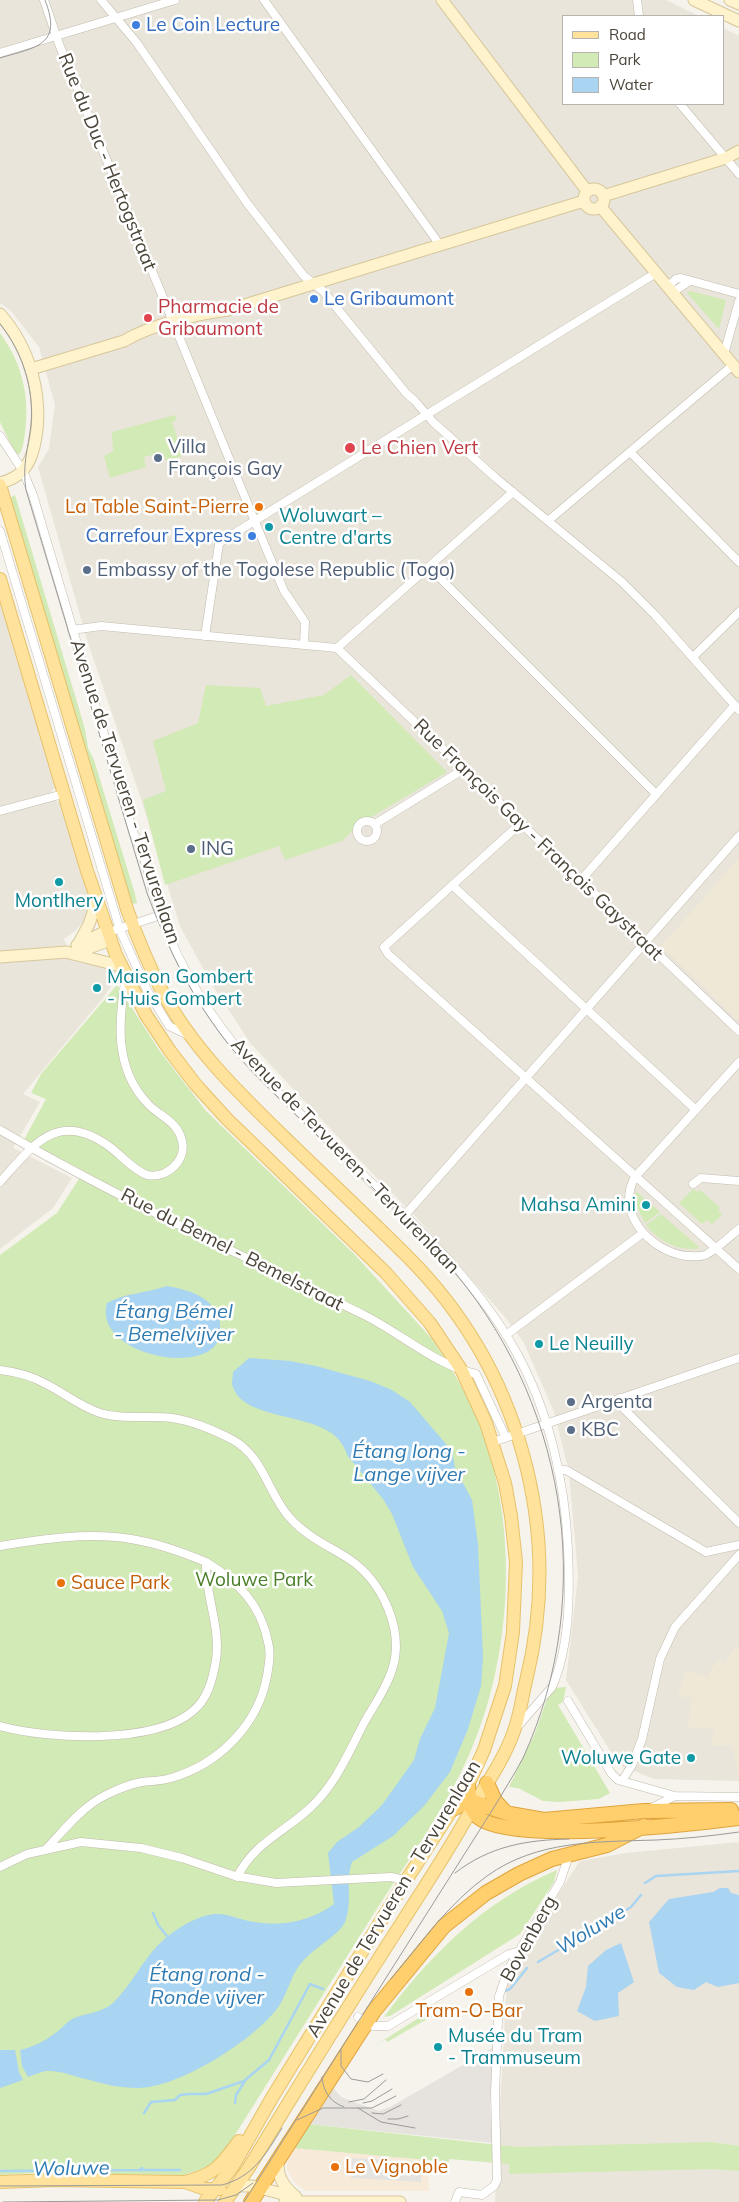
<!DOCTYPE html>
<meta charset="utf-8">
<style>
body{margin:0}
#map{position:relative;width:739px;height:2202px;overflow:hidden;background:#f6f3ec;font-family:Mulish,sans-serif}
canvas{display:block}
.legend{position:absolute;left:562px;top:15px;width:162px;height:90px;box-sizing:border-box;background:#fff;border:1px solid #b7b4b0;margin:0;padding:6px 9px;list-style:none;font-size:15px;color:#4b4439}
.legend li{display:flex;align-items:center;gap:10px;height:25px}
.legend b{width:25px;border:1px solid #b7b4b0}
</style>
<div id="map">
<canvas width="739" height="2202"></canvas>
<ul class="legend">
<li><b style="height:6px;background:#ffe39c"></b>Road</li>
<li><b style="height:14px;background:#d2eab5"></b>Park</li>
<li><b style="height:14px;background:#a9d4f2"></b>Water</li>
</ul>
</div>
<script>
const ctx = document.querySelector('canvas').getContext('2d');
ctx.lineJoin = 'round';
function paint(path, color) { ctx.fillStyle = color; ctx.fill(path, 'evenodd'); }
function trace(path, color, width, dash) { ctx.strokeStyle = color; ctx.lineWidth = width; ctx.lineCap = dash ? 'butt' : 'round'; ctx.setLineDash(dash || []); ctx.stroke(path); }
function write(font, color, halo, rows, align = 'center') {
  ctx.font = font + ' Mulish,sans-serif'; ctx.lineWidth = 5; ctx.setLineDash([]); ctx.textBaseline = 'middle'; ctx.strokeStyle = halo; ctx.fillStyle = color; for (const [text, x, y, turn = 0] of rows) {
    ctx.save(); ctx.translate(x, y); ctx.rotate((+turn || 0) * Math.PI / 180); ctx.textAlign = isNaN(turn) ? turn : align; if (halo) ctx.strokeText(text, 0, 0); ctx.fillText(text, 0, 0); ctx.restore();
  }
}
paint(new Path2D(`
 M0 0H666L699 16H563V104H723V28L739 36V1781L654 1779 619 1765 566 1680 578 1576 569 1472 554 1412 524 1343 505 1317 416 1217 370 1171 251 1044 211 983 180 926 141 799 87 640 38 467 49 449 55 405 39 347 11 311 0 303Z
 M0 598 56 786 51 792 54 800 61 803 90 898 84 920 76 930 64 939 72 961 116 970 120 979 119 984 117 977 103 998 23 1094 40 1102 13 1148 72 1178 53 1208 0 1249Z
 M739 1842V2146L713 2142V2168L739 2171V2202H495L507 1978 525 1945 580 1861 626 1853Z`), '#eae5da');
paint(new Path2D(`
 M294 2148 428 2160 429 2191H306L295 2183 287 2170 288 2157Z`), '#f7ead8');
paint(new Path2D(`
 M494 2047 490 2106 494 2143 308 2124 332 2086 341 2097 379 2111 392 2106Z`), '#e6e2dd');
paint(new Path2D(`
 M739 858V1021L661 946Z
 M736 1646 739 1648V1781L732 1745 711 1746 714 1729 688 1727 692 1698 678 1696 686 1671 708 1677 716 1660 725 1663Z`), '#efe8d6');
paint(new Path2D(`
 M690 291 726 300 719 329 687 293Z
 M0 333C22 363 30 396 25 433 24 440 23 449 19 455L14 451 0 422Z
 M175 415 177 420 172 422 178 440 181 439V447L179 450 182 456 166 461 163 452 144 457 146 467 110 478 104 456 113 451 112 432Z
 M15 495 85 729 88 748 94 760 135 894 137 903 132 904 10 498Z
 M351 675 447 772 358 825 342 841 285 860 279 846 165 885 143 800 166 791 153 741 198 723 206 685 260 688 266 706 324 695Z
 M117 985 159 1050 206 1111 355 1255 432 1339C443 1356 455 1374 465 1393 521 1499 517 1647 469 1755 444 1812 406 1863 373 1915 323 1995 273 2074 223 2154L212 2165 184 2175 35 2173 0 2175V1255L57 1213 84 1171 24 1140 46 1099 31 1093 41 1074Z
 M693 1189 698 1192 700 1190 720 1208 718 1211 722 1215 712 1224 707 1220 702 1224 679 1203Z
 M637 1192 660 1212 645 1223 637 1207 635 1194Z
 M661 1214 699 1247 698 1249C676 1250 660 1242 646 1225Z
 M566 1687 563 1702 558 1705 610 1793 599 1799 559 1802 543 1801 518 1788 509 1787 535 1733 548 1696 555 1688Z
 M557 1870 554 1882 520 1934 390 2016 384 2017C430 1955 485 1900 557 1870Z
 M434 2008 436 2014 387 2042 385 2039 367 2051Z
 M308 2124 517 2147 713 2142 739 2146V2171L713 2169 509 2174V2164L449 2159V2162L294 2148Z`), '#d2eab5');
paint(new Path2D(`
 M352 2158 421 2162V2182L351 2178Z`), '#e5e3e0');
paint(new Path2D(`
 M167 1286C188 1290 208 1295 218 1315 221 1322 220 1326 220 1334 215 1379 92 1356 107 1303 125 1293 147 1293 167 1286Z
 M249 1358 290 1361 316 1366 370 1381 392 1390 410 1402 452 1451 455 1468 472 1500 478 1544 483 1657 481 1686 468 1729 450 1772 424 1806 393 1836 352 1862C345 1881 353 1902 345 1922 340 1934 313 1949 304 1960 291 1973 289 1991 279 2006 256 2039 179 2088 138 2088 120 2088 103 2084 86 2079 72 2076 61 2070 46 2071 40 2072 34 2075 28 2077L22 2066 20 2050C34 2047 47 2040 58 2031 62 2028 67 2022 72 2019 85 2013 103 2013 114 2002 142 1973 146 1946 186 1924 224 1904 227 1920 262 1923 288 1926 314 1919 334 1904L328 1853 337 1842 359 1827 382 1805 414 1760 420 1739 435 1708 449 1633 442 1611 413 1567 392 1514 383 1499 347 1455C336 1408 246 1426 233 1387 231 1383 233 1377 233 1372Z
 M720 1888H728L731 1893 739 1895V1983L718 1987 706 1982 694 1990 677 1987 659 1973 649 1922 669 1899 713 1892Z
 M621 1943 634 1982 618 1993 619 2016 595 2021 577 2011 586 1987 588 1966 606 1950Z
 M0 2050H15L19 2072 23 2080 0 2088Z`), '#a9d4f2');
trace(new Path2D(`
 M645 1883 656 1876 739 1871
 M153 1913 158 1925 167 1936
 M538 1962 631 1907 641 1895
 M505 1991 510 1989 527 1968
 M235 2103 236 2095 245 2081
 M144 2113 151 2102 175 2100 180 2095 189 2094H206L244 2081 269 2060 310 1984 323 1989
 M140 2170H180
 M0 2171 140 2170 142 2168`), '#a9d4f2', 2.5);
const street = new Path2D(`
 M44 0 59 44 258 529 284 591 305 622 304 645
 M101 0 137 43 247 203 304 276 323 291 406 393 415 401 433 422 497 479 622 582 655 615 739 710
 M264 0 440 245
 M637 0 639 16
 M0 53 175 0
 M680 104 739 174
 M668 286 676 279 681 278 739 294
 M673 292 690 281
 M724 354 739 301
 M0 436 23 471 33 495 133 832C147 858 151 888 161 915 181 972 214 1023 254 1068 296 1110 339 1151 381 1192 431 1240 481 1289 515 1350 549 1410 565 1481 568 1549 570 1593 570 1646 552 1687L519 1725
 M630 452 739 562
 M549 520 733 365
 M0 531 120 930 147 990 169 1026 188 1035
 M429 567 656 794
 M72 630 101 626 337 648 513 492
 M205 636 219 544 222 541 656 273
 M337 648 739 1031
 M693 657 739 612
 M0 811 63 794
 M357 831a10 10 0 1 1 20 0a10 10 0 1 1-20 0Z
 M521 823 384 947 388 954 739 1269
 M375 824 464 769
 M581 880 735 705
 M452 885 696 1110
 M115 930 161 915
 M739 1062 635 1177C615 1213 650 1251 686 1256 691 1256 700 1257 705 1255 715 1251 730 1236 739 1229
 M0 1130C118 1198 243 1256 366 1316 403 1335 434 1364 476 1374L506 1438
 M0 1182C34 1144 58 1109 110 1147 122 1156 132 1169 147 1175 166 1179 187 1161 182 1141 178 1122 161 1117 149 1105 114 1070 118 1021 126 977
 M693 1184 701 1178 739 1181
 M405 1215 739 836
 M506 1335 643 1233
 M0 1370C16 1372 32 1376 46 1384 64 1393 81 1407 100 1413 123 1420 148 1415 172 1418 192 1421 216 1431 233 1440 264 1457 268 1494 290 1518 307 1537 329 1546 349 1559 383 1582 405 1631 392 1670 386 1689 374 1705 364 1723 348 1754 335 1785 310 1808 283 1833 254 1843 237 1877
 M620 1398 625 1410 739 1523
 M493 1442 739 1358
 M558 1470H566L706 1552 739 1545
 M0 1546C43 1539 88 1532 131 1539 157 1543 182 1552 206 1562 205 1595 221 1627 216 1660 213 1678 208 1699 193 1711 153 1745 48 1739 0 1726
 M568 1701 611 1773 618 1780 675 1796
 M622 1781 632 1765 642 1739 660 1659 675 1627 739 1555
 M651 1808 675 1796 739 1797
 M47 1848C64 1830 83 1806 106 1795 116 1790 130 1784 142 1782 151 1781 162 1781 171 1778 219 1764 258 1725 267 1676 269 1664 271 1653 268 1642 261 1605 238 1581 206 1562
 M0 1867 27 1854 81 1842 141 1848 182 1858 235 1876 276 1883 391 1877 400 1879
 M358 2017 373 2026H388L509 1954 520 1951
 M455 2202 459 2192 482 2195 494 2186 497 2180 495 2093 499 1996 508 1970 560 1882 569 1855`);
const secondary = new Path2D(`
 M442 0 587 191
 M694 0 739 21
 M730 0 739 4
 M584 199a10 10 0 1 1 20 0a10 10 0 1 1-20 0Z
 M603 196 726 158 739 151
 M600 206 739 372
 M0 314C31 349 45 400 34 447 29 467 20 478 0 483
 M31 369 124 341C150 325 197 314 228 310L584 201
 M79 943 89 924 97 901
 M77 945 107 931
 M73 954 121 966
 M0 957 67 952 73 954 110 940
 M278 2159C277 2177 283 2186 296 2197
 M235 2186H252L295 2197
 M285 2202H400`);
const primary = new Path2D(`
 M0 485 127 909C137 937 148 964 162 991 191 1046 236 1090 280 1133 323 1175 366 1215 408 1257 519 1368 564 1529 526 1681 522 1697 520 1715 514 1731 505 1757 489 1780 475 1803 456 1838 435 1871 413 1905 357 1992 302 2080 248 2169L225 2202
 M0 579 87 871 116 955 146 1015 170 1051 196 1085 227 1119 386 1273 430 1323 462 1371 486 1423 505 1483 511 1516 516 1562 513 1632 505 1686 484 1750 468 1785 405 1882 273 2096 233 2166 205 2202
 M0 2182 54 2180 185 2182 205 2189H220
 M185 2182C217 2173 220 2166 239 2141`);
const highway = new Path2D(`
 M487 1783 495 1801 505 1812
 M468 1785C469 1796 469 1808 478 1817 510 1845 693 1824 739 1818
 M450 1810 470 1801 510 1814 544 1820 644 1811 731 1810
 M251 2202 374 2011 444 1926 486 1893 519 1874 552 1859 607 1845 644 1826`);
trace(street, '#c2bbae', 9);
trace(secondary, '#d6c79b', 13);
trace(primary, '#e6c16a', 14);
trace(highway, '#e0a43c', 16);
trace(street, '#fff', 8);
trace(secondary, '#fff3cd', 11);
trace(primary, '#ffe39c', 12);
trace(highway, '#ffcf6e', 14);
trace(new Path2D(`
 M0 58C36 47 63 46 45 0
 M0 324C23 353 34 388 31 425 28 449 22 465 26 490L147 893C166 944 189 992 222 1036 242 1063 267 1086 291 1110 342 1160 397 1208 445 1261 565 1396 599 1592 523 1758 514 1775 503 1792 493 1809L244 2202
 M455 1873C490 1846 526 1840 569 1839
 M391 1979C421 1943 449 1903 487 1876 537 1840 597 1842 656 1840 683 1839 711 1836 739 1832
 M341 2050V2066L351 2079 368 2082 383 2074
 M322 2077C323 2091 330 2102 344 2107
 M349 2102 364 2099 386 2080
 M363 2103 372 2101 392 2089
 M358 2108 381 2122 415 2128
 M372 2113 383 2114 401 2105
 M388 2119H398L408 2116
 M297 2120 323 2108H372L396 2096
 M0 2186 222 2185C253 2177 266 2154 282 2128
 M3 2202 218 2200 236 2195 253 2183`), '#9a9a9a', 1);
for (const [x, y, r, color] of [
 [136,25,5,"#3f7fe0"],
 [314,299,5,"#3f7fe0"],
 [148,318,5,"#e0444e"],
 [350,448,6,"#e0444e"],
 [158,458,5,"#5c6f8a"],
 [259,507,5,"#e8710a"],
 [269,527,5,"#0f9aa8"],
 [252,536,5,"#3f7fe0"],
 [87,570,5,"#5c6f8a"],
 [191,849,5,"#5c6f8a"],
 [59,882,5,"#0f9aa8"],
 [97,988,5,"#0f9aa8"],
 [646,1205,5,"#0f9aa8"],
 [539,1344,5,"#0f9aa8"],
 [571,1402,5,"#5c6f8a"],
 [571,1430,5,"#5c6f8a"],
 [61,1583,5,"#e8710a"],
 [691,1758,5,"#0f9aa8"],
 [469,1992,5,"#e8710a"],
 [438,2047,5,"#0f9aa8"],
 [335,2167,5,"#e8710a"]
]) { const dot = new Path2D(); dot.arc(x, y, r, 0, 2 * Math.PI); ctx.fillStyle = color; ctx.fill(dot); trace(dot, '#fff', 2); }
write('19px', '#366cbe', '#fff', [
 ["Le Coin Lecture",146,25],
 ["Le Gribaumont",324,299],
 ["Carrefour Express",242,536,"right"]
], 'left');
write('19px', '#4b4439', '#fff', [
 ["Rue du Duc - Hertogstraat",107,162,68],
 ["Avenue de Tervueren - Tervurenlaan",125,792,72],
 ["Rue François Gay - François Gaystraat",538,840,44],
 ["Avenue de Tervueren - Tervurenlaan",345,1156,46],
 ["Rue du Bemel - Bemelstraat",232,1250,27],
 ["Avenue de Tervueren - Tervurenlaan",394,1899,-59],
 ["Bovenberg",529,1939,-61]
]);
write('19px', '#be3a42', '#fff', [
 ["Pharmacie de",158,307],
 ["Gribaumont",158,329],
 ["Le Chien Vert",361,448]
], 'left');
write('19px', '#4e5e75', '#fff', [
 ["Villa",168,447],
 ["François Gay",168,469],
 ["Embassy of the Togolese Republic (Togo)",97,570],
 ["ING",201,849],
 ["Argenta",581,1402],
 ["KBC",581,1430]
], 'left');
write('19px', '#c56008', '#fff', [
 ["La Table Saint-Pierre",249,507,"right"],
 ["Sauce Park",71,1583],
 ["Tram-O-Bar",469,2011,"center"],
 ["Le Vignoble",345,2167]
], 'left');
write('19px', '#0d838f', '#fff', [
 ["Woluwart –",279,516],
 ["Centre d'arts",279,538],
 ["Montlhery",59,901,"center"],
 ["Maison Gombert",107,977],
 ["- Huis Gombert",107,999],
 ["Mahsa Amini",636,1205,"right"],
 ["Le Neuilly",549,1344],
 ["Woluwe Gate",681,1758,"right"],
 ["Musée du Tram",448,2036],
 ["- Trammuseum",448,2058]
], 'left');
write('19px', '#4a7f2a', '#fff', [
 ["Woluwe Park",254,1580]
]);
write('italic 20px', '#2e7ab2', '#fff', [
 ["Étang Bémel",174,1312],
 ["- Bemelvijver",174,1335],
 ["Étang long -",409,1452],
 ["Lange vijver",409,1475],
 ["Woluwe",591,1930,-31],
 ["Étang rond -",207,1975],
 ["Ronde vijver",207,1998],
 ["Woluwe",71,2169,-1]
]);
</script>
